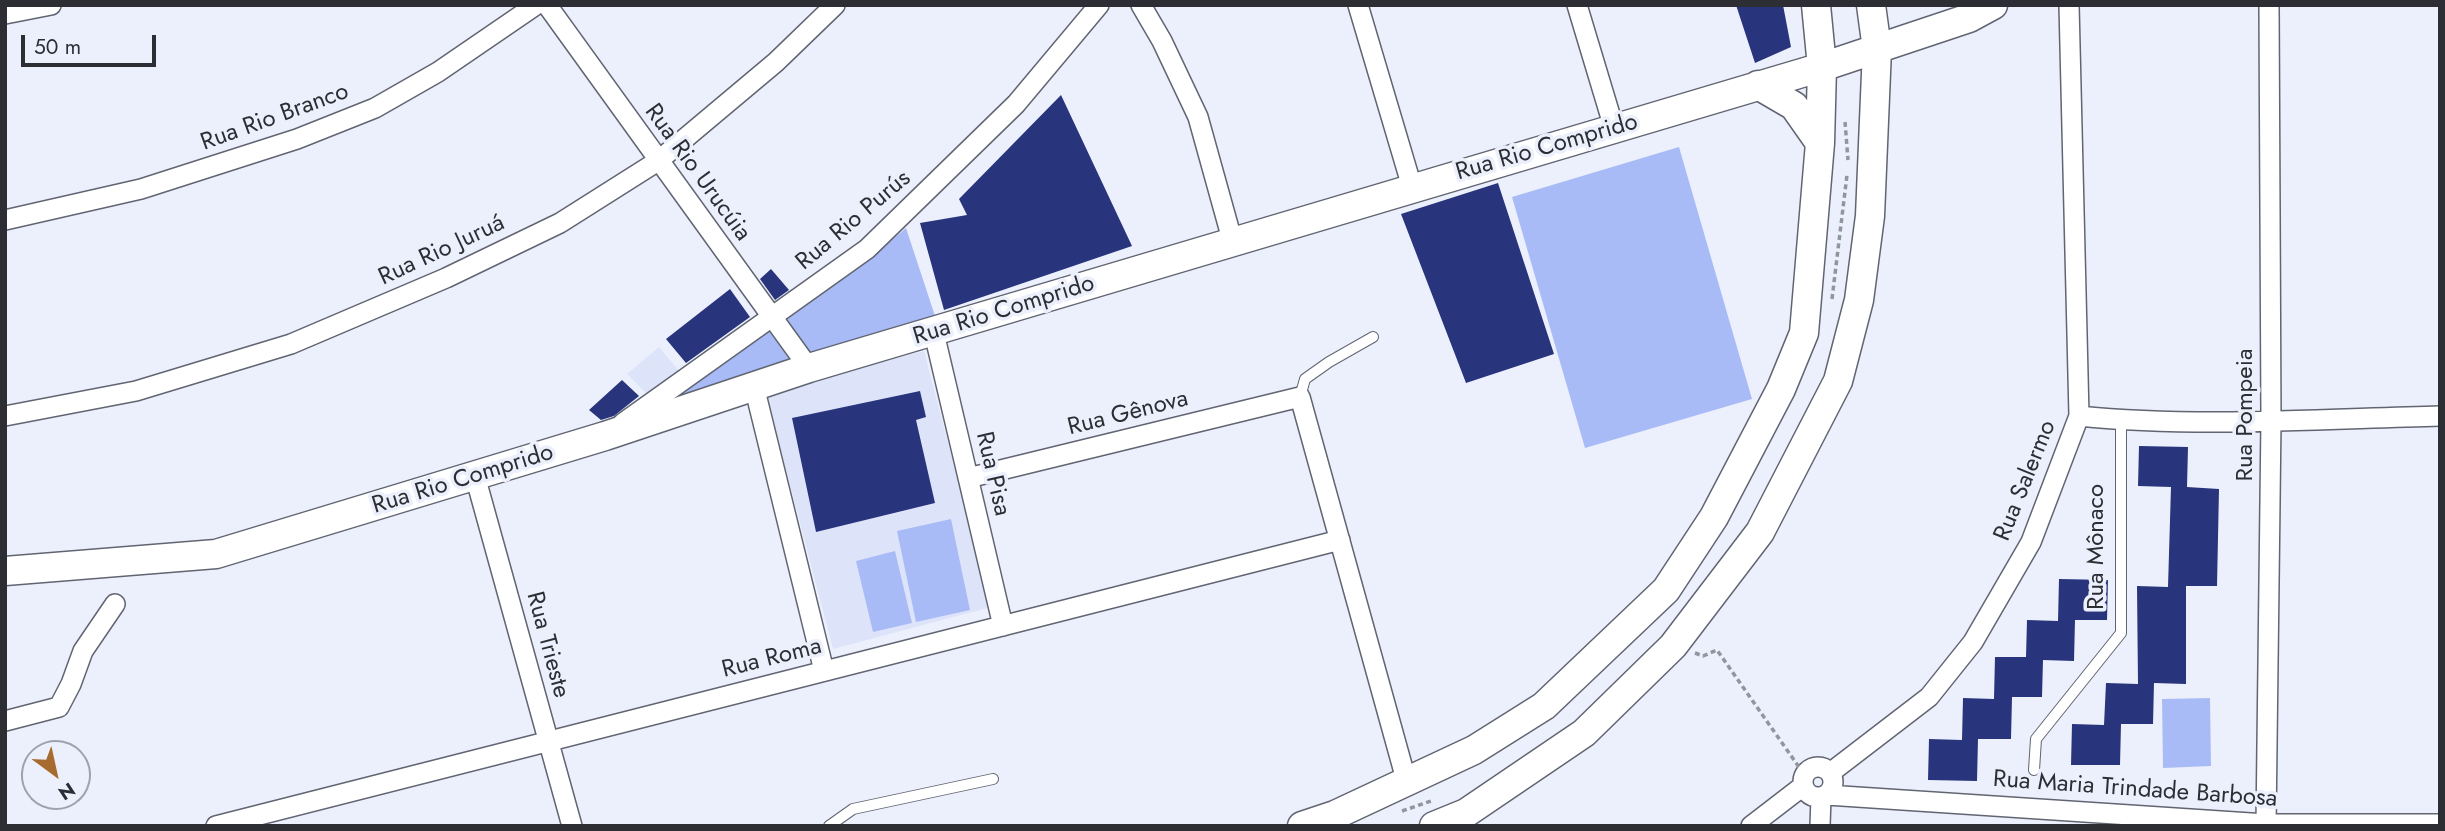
<!DOCTYPE html>
<meta charset="utf-8">
<style>
body{margin:0}
#map{position:relative;width:2445px;height:831px;overflow:hidden;background:#ecf0fc;font-family:Jost,sans-serif}
canvas{display:block}
.frame{position:absolute;inset:0;border:7px solid #2c2e34;pointer-events:none}
.north{position:absolute;left:21px;top:740px;width:70px;height:70px;box-sizing:border-box;background:#ecf0fc;border:2px solid #9fa2ac;border-radius:50%;rotate:147deg;font-size:19px;font-weight:700;line-height:28px;text-align:center;color:#2c2e34}
.north::after{content:'';display:block;margin:auto;width:24px;height:32px;background:#a86b2f;clip-path:polygon(50% 0,100% 100%,50% 72%,0 100%)}
.scale{position:absolute;left:21px;top:35px;width:135px;height:32px;box-sizing:border-box;border:4px solid #2c2e34;border-top:0;padding-left:9px;font-size:21px;line-height:24px;white-space:nowrap;color:#2c2e34;-webkit-text-stroke:5px #ecf0fc;paint-order:stroke}
</style>
<div id="map">
<canvas width="2445" height="831"></canvas>
<div class="frame"></div>
<div class="north">N</div>
<div class="scale">50 m</div>
</div>
<script>
const ctx = document.querySelector('canvas').getContext('2d');
ctx.lineJoin = 'round';
function paint(path, color) { ctx.fillStyle = color; ctx.fill(path, 'evenodd'); }
function trace(path, color, width, dash) { ctx.strokeStyle = color; ctx.lineWidth = width; ctx.lineCap = dash ? 'butt' : 'round'; ctx.setLineDash(dash || []); ctx.stroke(path); }
function write(font, color, halo, rows, align = 'center') {
  ctx.font = font + ' Jost,sans-serif'; ctx.lineWidth = 7; ctx.setLineDash([]); ctx.textBaseline = 'middle'; ctx.strokeStyle = halo; ctx.fillStyle = color; for (const [text, x, y, turn = 0] of rows) {
    ctx.save(); ctx.translate(x, y); ctx.rotate((+turn || 0) * Math.PI / 180); ctx.textAlign = isNaN(turn) ? turn : align; if (halo) ctx.strokeText(text, 0, 0); ctx.fillText(text, 0, 0); ctx.restore();
  }
}
paint(new Path2D(`
 M659 347 680 372 649 396 627 374Z
 M924 351 991 607 833 649 766 393Z`), '#dde4fa');
paint(new Path2D(`
 M1679 147 1752 399 1585 448 1512 197Z
 M906 228 935 316 812 358 784 318 867 261Z
 M769 331 793 365 655 409Z
 M951 519 970 610 916 622 897 531Z
 M895 551 912 623 873 632 856 561Z
 M2210 698 2211 766 2163 768 2162 699Z`), '#a9bbf6');
paint(new Path2D(`
 M1736 5H1783L1791 47 1755 63Z
 M1061 95 1132 246 944 310 920 223 967 215 959 199Z
 M1498 183 1554 354 1466 383 1401 214Z
 M771 269 789 290 775 300 760 279Z
 M730 289 750 317 686 363 666 339Z
 M622 380 639 396 614 416 601 420 589 410Z
 M920 391 926 417 916 420 935 503 816 532 792 418Z
 M2139 446 2188 447 2187 487 2219 489 2217 586H2186V684L2154 683 2153 724H2121L2120 765H2071L2072 724 2104 725 2106 683 2138 684 2137 586 2168 587 2171 487 2138 486Z
 M2059 579 2108 580 2107 620H2075L2074 661 2043 660 2042 697H2012L2011 739H1978L1977 781 1928 780 1929 739 1962 740 1963 698 1994 699 1995 657H2026L2027 620 2058 621Z`), '#28347b');
const lane = new Path2D(`
 M1300 397 1305 379 1329 362 1373 337
 M2034 770 2036 739 2121 633V420
 M829 826 853 809 993 779`);
const street = new Path2D(`
 M547 5 809 368
 M1141 5 1162 41 1198 117 1233 243
 M1358 5 1412 187
 M1577 5 1614 128
 M5 14 51 5
 M5 220 141 189 297 139 375 108 438 72 536 5
 M934 333 1003 626
 M754 386 824 671
 M5 416 136 391 291 344 446 278 560 223 658 161 776 62 835 5
 M2079 416C2198 428 2320 419 2440 416
 M623 423 867 249 1016 104 1099 5
 M475 476 572 826
 M968 478 1300 397 1407 783
 M5 721 59 707 71 684 83 651 115 604
 M1803 782a15 15 0 1 1 30 0a15 15 0 1 1-30 0Z
 M1830 773 1929 697 1973 642 2031 542 2079 416 2069 5
 M1827 795 2266 824H2440
 M216 826 1340 540
 M1751 826 1803 786
 M1820 826 1821 797
 M2266 826 2271 420 2269 5`);
const secondary = new Path2D(`
 M1758 85 1794 106 1820 143
 M5 571 216 554 605 436 809 368 1822 67 1969 18 1993 5
 M1302 826 1335 815 1474 750 1544 706 1666 590 1714 517 1781 389 1804 333 1820 143 1822 67 1816 5
 M1434 826 1466 813 1584 733 1673 646 1760 532 1838 381 1859 300 1870 216 1877 49 1871 5`);
trace(lane, '#616572', 12);
trace(street, '#616572', 22);
trace(secondary, '#616572', 31);
trace(new Path2D(`
 M1845 122 1848 160
 M1832 299 1847 175
 M1695 653 1703 656 1717 650 1801 770
 M1402 811 1431 801`), '#92959e', 3.5, [5, 3.5]);
trace(lane, '#fff', 10);
trace(street, '#fff', 19);
trace(secondary, '#fff', 28);
write('24px', '#2c2e34', '#ecf0fc', [
 ["Rua Rio Branco",275,118,-20],
 ["Rua Rio Comprido",1547,148,-16],
 ["Rua Rio Urucúia",697,173,54],
 ["Rua Rio Purús",854,221,-40],
 ["Rua Rio Juruá",442,251,-25],
 ["Rua Rio Comprido",1004,311,-17],
 ["Rua Gênova",1128,414,-14],
 ["Rua Pompeia",2246,415,-90],
 ["Rua Pisa",992,474,77],
 ["Rua Rio Comprido",463,480,-17],
 ["Rua Salermo",2026,481,-68],
 ["Rua Mônaco",2097,547,-90],
 ["Rua Trieste",547,645,75],
 ["Rua Roma",772,659,-14],
 ["Rua Maria Trindade Barbosa",2135,790,4]
]);
</script>
